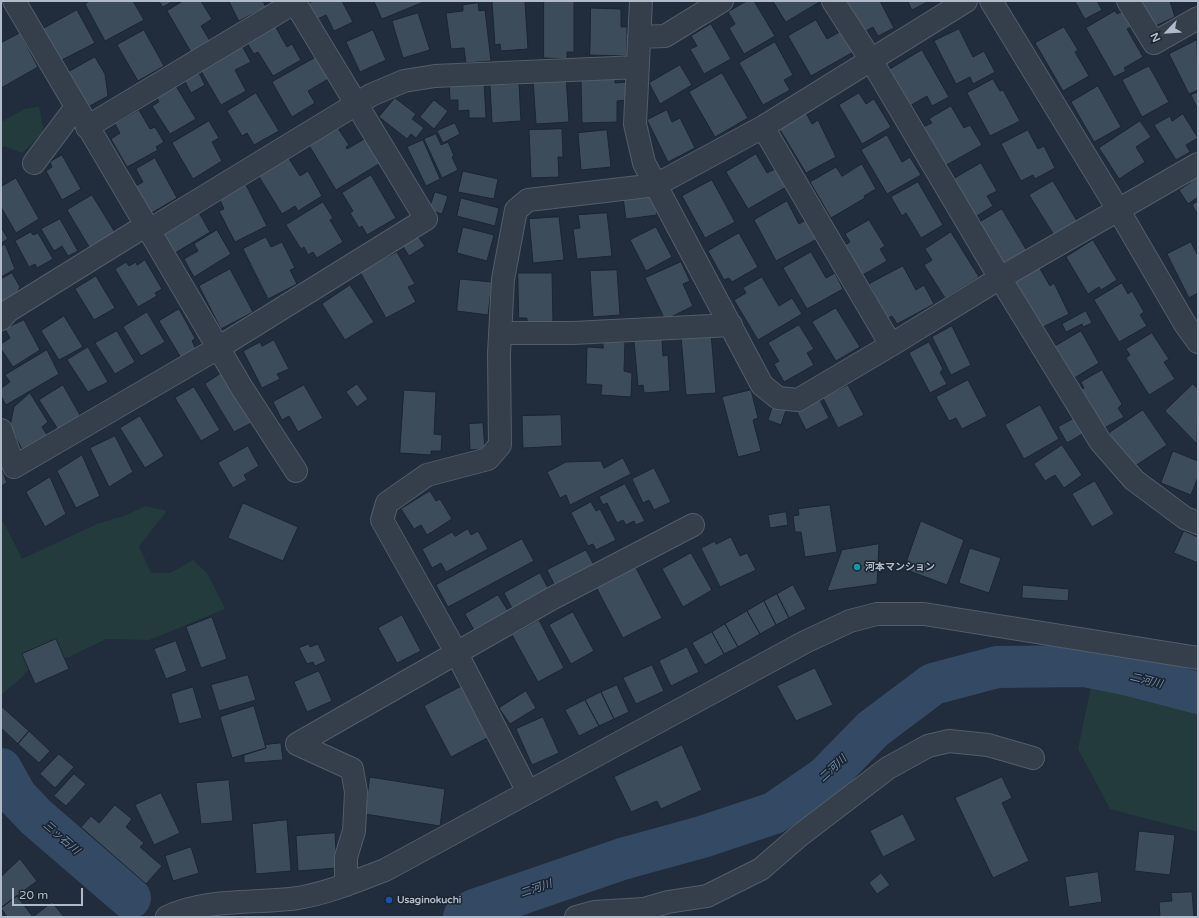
<!DOCTYPE html>
<meta charset="utf-8">
<style>
body{margin:0}
#map{position:relative;width:1199px;height:918px;overflow:hidden;background:#212d3c;font-family:"Varela Round",sans-serif}
canvas{display:block}
.frame{position:absolute;inset:0;border:2px solid #b0bac8;pointer-events:none}
.north{position:absolute;left:1147px;top:12px;width:40px;height:40px;-webkit-text-stroke:3px #1a2430;paint-order:stroke;rotate:245deg;font-size:11px;font-weight:700;line-height:16px;text-align:center;color:#b0bac8}
.north::after{content:'';display:block;margin:auto;width:14px;height:18px;background:#b0bac8;clip-path:polygon(50% 0,100% 100%,50% 72%,0 100%)}
.scale{position:absolute;left:12px;top:888px;width:71px;height:18px;box-sizing:border-box;border:2px solid #b0bac8;border-top:0;padding-left:5px;font-size:12px;line-height:14px;white-space:nowrap;color:#b0bac8;-webkit-text-stroke:3px #1a2430;paint-order:stroke}
</style>
<div id="map">
<canvas width="1199" height="918"></canvas>
<div class="frame"></div>
<div class="north">N</div>
<div class="scale">20 m</div>
</div>
<script>
const ctx = document.querySelector('canvas').getContext('2d');
ctx.lineJoin = 'round';
function paint(path, color) { ctx.fillStyle = color; ctx.fill(path, 'evenodd'); }
function trace(path, color, width, dash) { ctx.strokeStyle = color; ctx.lineWidth = width; ctx.lineCap = dash ? 'butt' : 'round'; ctx.setLineDash(dash || []); ctx.stroke(path); }
function write(font, color, halo, rows, align = 'center') {
  ctx.font = font + ' "Varela Round","Noto Sans JP",sans-serif'; ctx.lineWidth = 3; ctx.setLineDash([]); ctx.textBaseline = 'middle'; ctx.strokeStyle = halo; ctx.fillStyle = color; for (const [text, x, y, turn = 0] of rows) {
    ctx.save(); ctx.translate(x, y); ctx.rotate((+turn || 0) * Math.PI / 180); ctx.textAlign = isNaN(turn) ? turn : align; if (halo) ctx.strokeText(text, 0, 0); ctx.fillText(text, 0, 0); ctx.restore();
  }
}
paint(new Path2D(`
 M39 107 44 132 22 153 4 146 1 149V122L24 109Z
 M146 506 167 511 139 546 151 573H170L193 560 207 573 225 609 149 640 106 639 69 657 34 663 22 677 1 695V520L6 527 22 559 97 524 124 516Z
 M1092 682 1198 705V832L1110 809 1078 749Z`), '#233b3d');
trace(new Path2D(`
 M1 769 16 796 36 817 130 898
 M464 917 474 910 622 859 702 837 774 813 826 777 873 729 933 684 997 667 1084 666 1129 675 1198 693`), '#344a64', 42);
const building = new Path2D(`
 M90 1H133L144 20 105 41 85 4Z
 M159 1H173L163 7Z
 M183 1H201L212 19 201 26 210 41 191 52 167 11Z
 M229 1H263L266 7 239 21Z
 M313 1H342L353 22 334 31 326 15 316 20 308 4Z
 M374 1H426L382 19Z
 M525 1 528 49 501 51 500 44 495 45 492 2Z
 M544 1H574V52H567V59L544 58Z
 M747 1H754L775 36 744 54 729 28 735 24 728 12Z
 M773 1H821L786 22Z
 M847 1H880L894 28 878 36 873 27 861 34 844 2Z
 M908 1H929L912 10Z
 M1075 1H1097L1102 10 1085 19Z
 M1140 1H1170L1175 17 1151 28Z
 M478 3 479 11 485 10 491 61 466 63 464 48 451 49 446 13 463 11V5Z
 M591 8 621 9V27H627V56L590 55Z
 M77 10 95 43 56 63 39 31Z
 M1115 11 1117 14 1123 11 1131 27 1127 29 1143 57 1124 68 1126 71 1114 77 1086 28Z
 M418 13 430 50 403 58 392 21Z
 M816 20 827 39 843 30 855 51 811 76 788 36Z
 M711 24 731 59 704 74 690 49 697 46 691 36Z
 M275 26 287 47 292 44 301 60 273 76 258 52 254 54 247 43Z
 M1064 27 1078 50 1075 52 1089 76 1063 91 1035 43Z
 M959 29 973 57 984 51 995 72 973 84 970 77 956 84 934 41Z
 M144 30 164 66 138 81 117 45Z
 M373 30 386 60 360 72 346 42Z
 M20 33 38 67 1 88V43Z
 M1197 40 1198 90 1189 94 1169 54Z
 M775 42 793 75 784 80 790 90 763 105 739 63Z
 M241 44 251 62 235 70 246 91 221 105 201 71Z
 M922 50 949 97 932 106 927 96 908 107 887 71Z
 M318 56 330 78 308 91 315 103 292 117 272 82Z
 M95 57 105 74 108 96 86 108 63 75Z
 M680 65 692 85 660 104 649 83Z
 M1149 66 1169 102 1142 117 1122 80Z
 M197 69 205 85 191 93 182 76Z
 M722 73 748 118 715 137 689 92Z
 M566 77 569 122 536 124 533 79Z
 M615 78V83L628 82V100L617 101V122L582 123 581 79Z
 M993 79 1000 91 1003 90 1020 121 990 136 967 93Z
 M484 81 486 118H469V110L458 111V100H450L449 82Z
 M519 84 521 121 492 123 490 85Z
 M176 86 196 119 170 134 152 106 159 102 157 98Z
 M1098 86 1121 127 1094 142 1071 102Z
 M1198 92V110L1191 95Z
 M256 93 279 131 254 145 247 133 242 136 227 111Z
 M859 93 866 104 874 99 891 127 862 144 839 105Z
 M395 98 416 114 412 119 424 128 416 138 411 134 407 139 379 117Z
 M434 100 448 111 434 129 420 117Z
 M951 106 964 128 970 125 982 145 943 167 921 128 932 123 929 119Z
 M139 110 150 129 155 127 164 142 156 147 158 150 127 167 111 139 120 133 115 124Z
 M667 110 672 122 680 118 695 148 668 162 647 120Z
 M806 113 812 124 818 120 836 157 806 173 779 128Z
 M1183 114 1198 138 1186 145 1190 152 1176 160 1154 125 1170 116 1172 121Z
 M209 121 219 138 212 142 222 161 193 179 172 143Z
 M1140 121 1151 137 1136 147 1145 162 1119 179 1099 148Z
 M455 123 460 134 443 143 437 131Z
 M338 128 349 145 346 147 347 149 366 138 382 162 336 190 307 142Z
 M562 129 563 157H558L559 177 531 178 529 130Z
 M607 130 611 167 581 170 578 133Z
 M1028 130 1038 149 1044 146 1055 168 1035 179 1033 175 1021 181 1001 144Z
 M436 134 441 145 448 142 454 156 452 157 458 170 442 178 424 139Z
 M887 135 902 162 910 157 921 175 887 194 861 150Z
 M423 140 440 179 426 186 407 147Z
 M756 154 767 173 777 168 788 186 748 209 726 172Z
 M62 155 81 189 62 200 46 171 52 167 50 162Z
 M288 157 300 176 308 171 322 196 298 211 295 206 282 214 258 175Z
 M155 158 177 198 148 215 132 188 143 182 136 169Z
 M981 163 997 191 987 196 993 206 972 219 950 181Z
 M862 164 876 189 864 196 865 198 831 218 810 182 836 167 842 176Z
 M463 171 498 179 494 199 458 192Z
 M1198 172V197L1188 204 1179 190 1191 182 1188 178Z
 M371 175 396 218 367 235 362 226 359 228 350 213 353 211 342 193Z
 M16 178 39 219 16 233 1 207V187Z
 M712 180 735 222 705 238 682 196Z
 M1053 181 1077 221 1054 235 1029 195Z
 M918 182 943 225 921 238 906 213 902 216 891 197Z
 M246 185 267 226 235 242 219 211 224 209 219 198Z
 M435 192 448 196 442 214 429 210Z
 M654 194 657 215 626 219 623 198Z
 M92 195 116 234 91 250 67 210Z
 M461 198 499 208 495 226 457 216Z
 M787 201 799 224 808 219 819 238 776 261 754 220Z
 M1198 201V215L1192 205Z
 M323 202 333 218 330 220 343 242 317 258 313 252 308 255 304 247 301 249 286 225Z
 M197 209 210 232 170 256 157 234Z
 M1002 209 1027 251 1003 265 978 223Z
 M607 213 612 256 577 259 573 229 580 228 578 215Z
 M559 217 564 260 533 263 529 219Z
 M60 219 78 251 68 256 62 246 54 251 41 229Z
 M869 220 885 246 880 249 887 261 861 276 843 246 850 242 845 234Z
 M1 227 8 239 1 243Z
 M463 227 494 235 487 261 457 253Z
 M656 227 672 257 646 271 630 240Z
 M217 230 231 254 194 277 184 259 198 251 194 244Z
 M31 232 33 235 38 233 53 259 37 268 35 264 29 267 15 241Z
 M951 232 979 277 945 298 924 265 932 260 925 249Z
 M739 233 758 267 732 282 729 278 724 280 708 251Z
 M417 235 425 246 409 256 402 245Z
 M266 237 271 247 282 242 295 268 290 270 297 284 268 299 243 249Z
 M1093 240 1117 280 1101 290 1099 287 1088 294 1066 257Z
 M1191 242 1198 256V293L1189 298 1167 254Z
 M5 244 15 269 1 277V247Z
 M397 252 415 284 408 287 416 302 386 318 360 272Z
 M811 252 826 278 835 273 843 289 807 309 783 268Z
 M145 260 162 289 155 293 157 296 138 307 115 269 126 262 129 266 136 262 137 265Z
 M681 262 690 281 683 284 693 306 665 320 645 278Z
 M903 266 916 290 924 285 934 304 897 324 892 316 887 319 869 284Z
 M1039 267 1050 286 1054 283 1069 314 1041 328 1012 281Z
 M230 269 253 312 221 329 199 286Z
 M617 270 620 315 593 317 590 271Z
 M12 273 20 287 14 299 1 307V279Z
 M518 273H552L553 322 527 323V318H519Z
 M96 276 115 308 94 320 75 289Z
 M762 277 779 306 792 298 802 314 758 340 734 300 746 293 743 288Z
 M460 279 492 282 488 315 457 311Z
 M1122 283 1128 294 1132 291 1144 312 1140 315 1147 326 1119 342 1094 300Z
 M350 285 374 322 345 340 322 304Z
 M836 308 860 347 836 361 812 322Z
 M179 309 195 338 192 341 196 349 181 358 159 321Z
 M1086 311 1092 323 1083 327 1082 324 1066 332 1062 324Z
 M147 312 165 342 141 356 123 327Z
 M64 316 83 347 59 360 41 331Z
 M24 320 40 350 13 367 1 349V344L10 338 5 329Z
 M799 325 814 349 807 353 814 365 784 382 774 364 779 361 768 343Z
 M952 326 971 365 951 375 932 337Z
 M117 331 135 362 115 374 95 343Z
 M1081 331 1099 363 1071 380 1052 348Z
 M711 333 716 393 686 395 681 336Z
 M1152 333 1169 359 1164 362 1175 379 1149 395 1126 358 1130 355 1126 349Z
 M662 339 663 356 668 355 670 391 644 393 643 385 638 386 634 341Z
 M274 340 289 369 277 374 280 379 262 388 243 351 260 342 262 346Z
 M603 341 625 342 624 371 632 373 631 397 601 395 602 385 586 384 587 347 603 348Z
 M929 342 943 369 940 372 947 384 930 393 909 353Z
 M88 347 108 382 88 392 67 360Z
 M47 350 59 374 6 405 1 396V388L10 382 5 375Z
 M1102 370 1122 404 1118 408 1124 417 1101 430 1078 391 1084 388 1081 382Z
 M223 372 255 421 234 432 205 384Z
 M968 380 987 416 962 429 956 418 949 421 936 397Z
 M357 384 368 399 357 407 346 392Z
 M1193 384 1198 389 1197 444 1165 411Z
 M63 385 80 415 59 431 39 400Z
 M304 385 323 418 298 432 289 416 282 420 273 402Z
 M848 385 864 415 838 428 823 398Z
 M194 387 220 430 201 441 175 398Z
 M404 390 436 392 434 434 442 435 441 451H431V455L400 453Z
 M751 390 758 418 753 420 761 451 738 457 722 397Z
 M30 393 48 422 42 427 48 436 24 453 10 426 14 407Z
 M820 400 829 418 806 430 797 412Z
 M774 403 787 407 781 425 768 420Z
 M1040 405 1059 439 1024 459 1005 425Z
 M1143 410 1167 445 1132 468 1109 433Z
 M561 415 562 446 523 448 522 416Z
 M140 416 164 456 145 468 120 428Z
 M1075 418 1084 433 1067 443 1058 427Z
 M483 423 485 449 470 450 469 424Z
 M115 436 133 472 109 487 90 448Z
 M1062 445 1082 475 1064 488 1055 475 1045 481 1034 464Z
 M248 446 259 466 244 475 247 480 233 488 218 463Z
 M1173 451 1198 461V477L1191 495 1161 483Z
 M82 455 100 496 76 508 57 471Z
 M623 458 631 474 570 505 566 495 560 498 547 472 566 462 601 461 604 468Z
 M1 467 7 483 1 486Z
 M654 468 671 502 654 510 649 500 643 503 632 479Z
 M50 477 66 514 45 527 26 492Z
 M1095 481 1114 514 1092 527 1072 494Z
 M625 484 645 521 636 525 634 521 626 525 623 520 617 523 607 503 603 505 599 497Z
 M430 491 436 501 440 499 452 519 427 535 421 525 414 529 401 509Z
 M591 502 596 511 600 509 616 540 596 550 593 544 588 546 571 513Z
 M243 503 298 527 283 561 228 538Z
 M830 505 837 552 805 557 801 532H795L793 516 799 515 798 509Z
 M786 512 788 525 770 528 768 515Z
 M921 521 964 540 947 585 904 569Z
 M468 529 471 535 478 531 488 549 446 572 441 563 432 568 422 549 452 532 455 536Z
 M1184 531 1198 537V563L1174 553Z
 M731 537 740 556 747 553 756 570 720 587 701 548 715 541 716 544Z
 M522 539 534 561 448 607 436 585Z
 M879 544 877 584 827 591 842 550Z
 M970 548 1001 558 989 593 959 583Z
 M586 550 595 567 556 588 547 570Z
 M691 553 712 590 683 607 662 569Z
 M635 566 662 618 623 638 596 587Z
 M540 573 549 590 513 610 504 593Z
 M793 585 806 609 789 618 777 594Z
 M1023 585 1069 589 1068 601 1022 598Z
 M777 594 789 618 776 625 764 601Z
 M498 595 508 611 474 630 465 614Z
 M764 601 776 625 760 634 747 611Z
 M747 611 760 634 738 647 725 624Z
 M573 612 594 651 571 664 549 625Z
 M402 615 421 651 397 663 378 628Z
 M212 617 227 659 201 668 186 627Z
 M539 620 564 668 538 682 512 635Z
 M725 624 738 647 724 654 712 632Z
 M712 632 724 654 705 665 692 643Z
 M56 639 69 669 35 684 22 654Z
 M176 641 187 671 166 679 154 649Z
 M309 644 310 647 318 644 326 661 315 666 313 662 307 664 299 648Z
 M687 647 699 672 671 686 659 661Z
 M652 665 664 691 636 704 623 678Z
 M815 668 833 705 796 721 777 686Z
 M319 671 332 701 307 712 294 682Z
 M248 675 256 700 219 711 211 685Z
 M464 685 491 736 451 757 424 706Z
 M617 685 629 712 614 719 601 692Z
 M193 687 202 718 179 724 171 694Z
 M526 691 536 708 510 724 499 708Z
 M601 692 614 719 599 726 585 700Z
 M585 700 599 726 579 736 565 710Z
 M1 706 29 731 18 744 1 728Z
 M254 706 266 748 232 758 220 717Z
 M543 717 559 753 532 765 516 729Z
 M29 731 50 751 39 763 18 744Z
 M281 743 283 760 244 763V755L266 748 265 745Z
 M682 745 702 790 661 809 657 801 631 812 614 777Z
 M59 754 74 767 55 788 40 774Z
 M74 774 86 784 66 806 54 796Z
 M370 777 445 789 440 826 365 814Z
 M1002 777 1012 798 1002 803 1029 861 993 878 955 798Z
 M229 780 233 821 201 824 196 783Z
 M161 793 180 833 154 845 135 805Z
 M115 805 132 819 126 827 144 843 140 847 162 866 146 884 81 827 91 816 99 823Z
 M903 814 916 840 883 857 870 831Z
 M287 820 291 871 256 874 252 824Z
 M1139 831 1175 835 1170 875 1135 871Z
 M335 833 337 868 298 871 296 836Z
 M191 847 199 873 173 881 165 856Z
 M20 859 37 881 1 908V877Z
 M1098 872 1102 902 1069 907 1065 877Z
 M881 873 890 885 877 894 869 883Z
 M1192 892 1194 917H1160L1159 902 1172 901 1171 893Z
 M17 896 33 917 52 902 64 917H7L1 908Z`);
paint(building, '#3d4c5b');
trace(building, '#1c2633', 1);
const minor = new Path2D(`
 M14 1 242 388 296 471
 M641 1 635 124 644 163 762 385 778 398 798 400 891 345 1000 278 1198 164
 M833 1 871 60 1000 278 1100 441 1134 480 1185 518 1198 523
 M991 1 1119 211 1185 324 1198 342
 M1128 1 1154 43 1198 18
 M639 37 665 36 722 1
 M87 127 297 1
 M763 127 891 345
 M34 163 76 107
 M148 231 371 95 404 81 435 76 638 67
 M1 319 8 311 145 226
 M500 333H573L731 325
 M1 430 14 467 218 348 426 219 294 1
 M528 792 456 652 382 520 387 503 427 475 488 459 500 445 499 354 503 279 516 210 528 200 656 185 763 127 966 1
 M346 885V857L354 831 356 792 352 769 297 744 551 599 693 525
 M167 917C206 898 255 904 298 898 328 893 356 881 385 870L805 642 850 621 877 614H924L1198 658
 M576 917 594 912 644 909 668 902 707 896 761 869 799 836 888 768 928 746 949 741 988 745 1033 758`);
trace(minor, '#535d6a', 24);
trace(minor, '#353f4c', 22);
for (const [x, y, r, color] of [
 [857,567,4,"#0f9aa8"],
 [389,900,4,"#1a4fb4"]
]) { const dot = new Path2D(); dot.arc(x, y, r, 0, 2 * Math.PI); ctx.fillStyle = color; ctx.fill(dot); trace(dot, '#1a2430', 1.5); }
write('bold 10px', '#b0bac8', '#1a2430', [
 ["河本マンション",865,567],
 ["Usaginokuchi",397,900]
], 'left');
write('italic 11px', '#6f8cad', '#1a2430', [
 ["二河川",1146,681,14],
 ["二河川",833,769,-43],
 ["三ッ石川",61,838,41],
 ["二河川",536,889,-19]
]);
</script>
